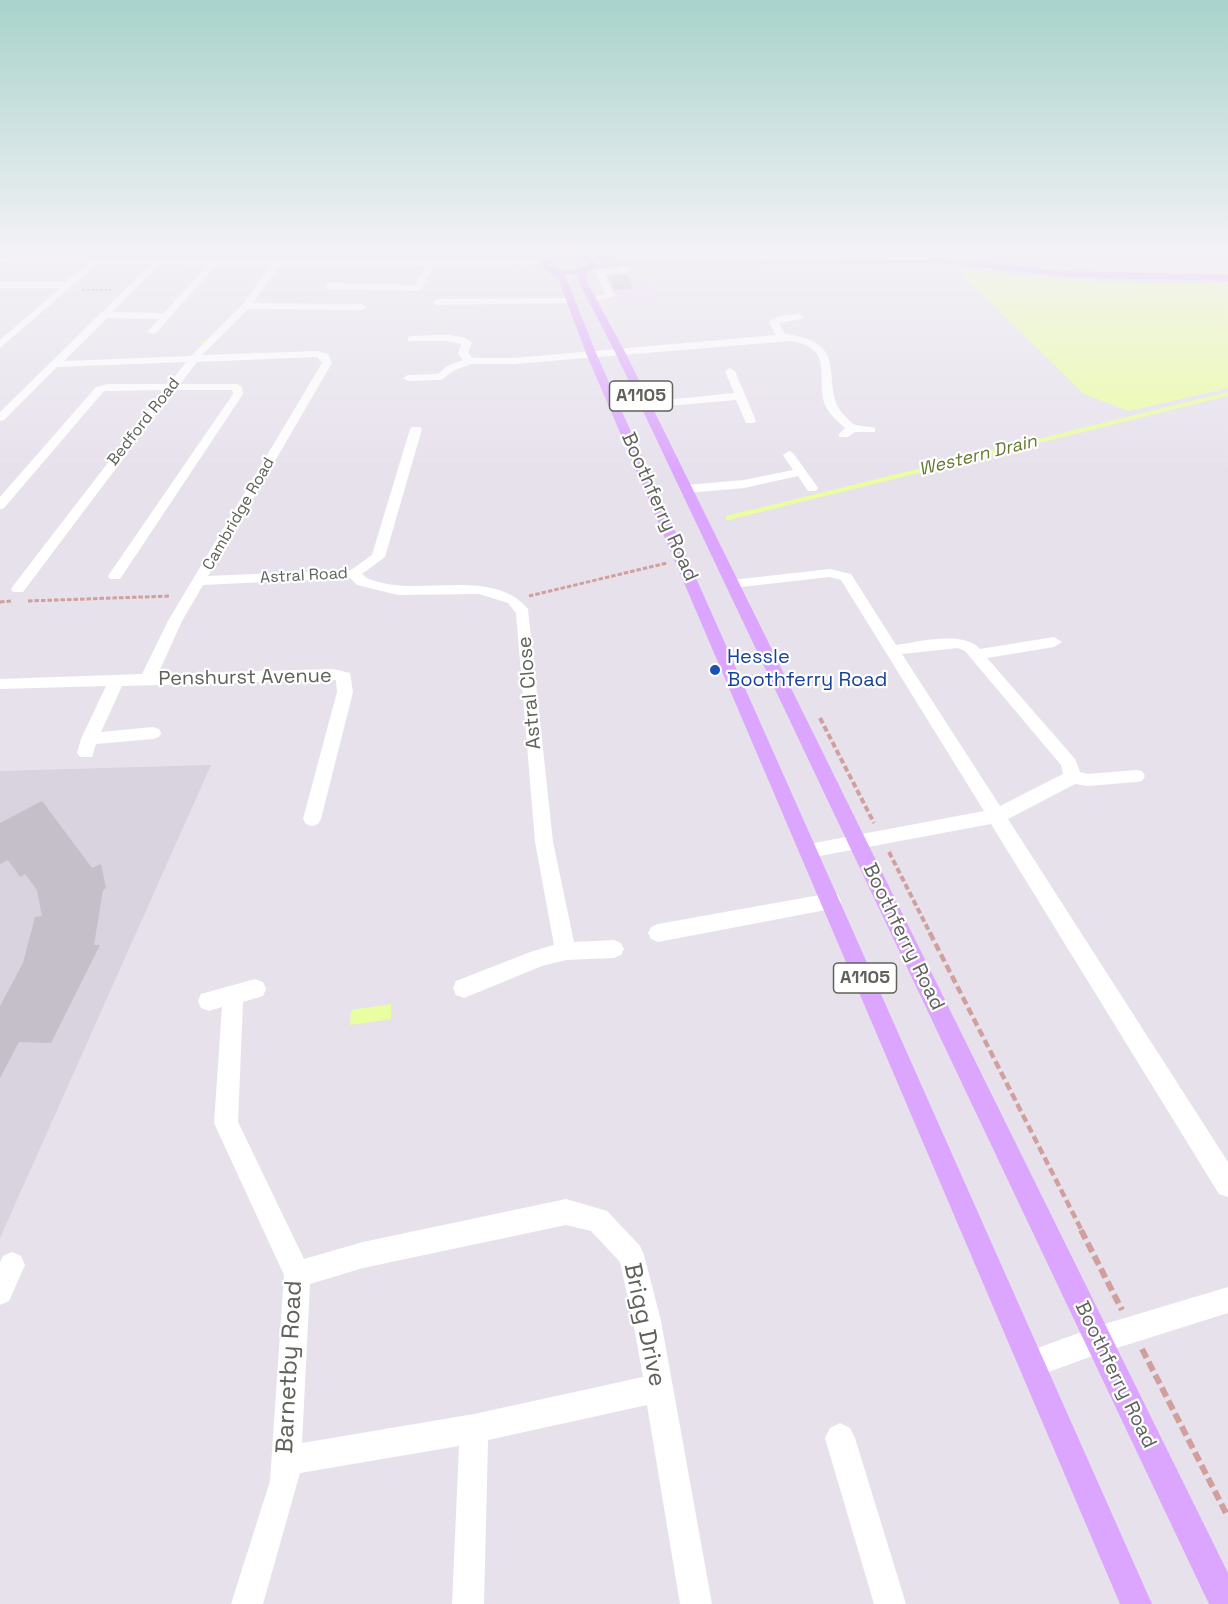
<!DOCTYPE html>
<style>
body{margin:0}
canvas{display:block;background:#e7e1ec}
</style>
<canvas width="1228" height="1604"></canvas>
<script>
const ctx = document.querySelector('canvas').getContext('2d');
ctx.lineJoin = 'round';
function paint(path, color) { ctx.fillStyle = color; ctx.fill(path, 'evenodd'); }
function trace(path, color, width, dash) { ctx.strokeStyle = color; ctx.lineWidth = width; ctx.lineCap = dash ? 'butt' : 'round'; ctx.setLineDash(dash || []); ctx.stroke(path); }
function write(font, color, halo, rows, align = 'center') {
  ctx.font = font + ' "Space Grotesk",sans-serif'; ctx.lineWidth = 4.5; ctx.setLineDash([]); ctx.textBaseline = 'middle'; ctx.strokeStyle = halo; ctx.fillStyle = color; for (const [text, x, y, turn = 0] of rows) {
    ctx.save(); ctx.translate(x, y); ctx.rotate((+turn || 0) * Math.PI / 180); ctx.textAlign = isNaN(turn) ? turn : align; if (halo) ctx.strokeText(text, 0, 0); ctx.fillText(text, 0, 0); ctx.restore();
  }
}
paint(new Path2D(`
 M628 268 633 283 651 282 656 301 612 302 600 273 608 269Z`), '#ebd5fd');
paint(new Path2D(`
 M211 765 0 1238V771Z`), '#d9d2df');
paint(new Path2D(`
 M957 270 1098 282 1228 284V388L1129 411 1084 394Z
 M391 1004V1019L350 1025 351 1010Z`), '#e9fea0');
trace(new Path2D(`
 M200 342H212`), '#e9fea0', 3);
trace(new Path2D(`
 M744 514 1228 394`), '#e9fea0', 4);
trace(new Path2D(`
 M728 518 750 512`), '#e9fea0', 4.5);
paint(new Path2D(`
 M591 249H612L618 260 598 261Z
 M627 274 633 289 614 290 608 276Z
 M42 801 92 868 101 864 106 888 103 890 94 945H100L51 1043 19 1042 0 1078V1006L23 963 35 917 42 916 37 890 25 874 20 877 8 860 0 864V823Z`), '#c5bfca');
trace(new Path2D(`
 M1045 249 1057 260
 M82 290H111`), '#d1a09e', 2, [3, 1.5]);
trace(new Path2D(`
 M529 596 667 563
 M28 601 170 596
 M0 602 11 601`), '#d1a09e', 3, [4.5, 2]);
trace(new Path2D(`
 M820 718 874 823
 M889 852 931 935`), '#d1a09e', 4, [6, 3]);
trace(new Path2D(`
 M930 933 1082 1231`), '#d1a09e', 4.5, [8, 4]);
trace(new Path2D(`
 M1081 1230 1122 1310
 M1142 1349 1228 1517`), '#d1a09e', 6, [10, 4.5]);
paint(new Path2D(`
 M747 249H755L757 265 750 263Z
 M759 249H767L772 265H766Z
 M97 258 547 260V264H544L433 266 422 288 418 291 328 289 324 286 328 283 415 285 425 266 280 265 253 303 362 304 367 307 362 310 248 309 202 355 317 351 328 354 332 363 208 576 351 570 372 555 410 429 412 427H420L422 429 385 557 362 574C368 580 375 581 383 583 428 594 494 569 528 609L553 842 574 942 614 940 621 943 624 949 621 955 614 958 566 960 542 966 464 998 456 995 453 988 456 981 533 951 554 945 535 842 516 613 508 603 479 594 398 595 357 585 350 578 203 585 182 621 158 674 333 669 350 673 353 692 321 819 318 824 312 826 306 824 303 819 337 692 336 680 122 686 101 732 153 727 159 729 161 733 159 737 153 739 96 744 92 757H80L77 753 81 739 106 686 0 689V679L142 674 168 621 322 363 317 357 197 362 180 384H237L242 387 243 394 120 579H110L108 576 233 394 232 390H175L23 592H13L11 589 13 586 164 390 104 391 4 508 0 509V497L96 387 108 384H169L186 362 57 367 4 420 0 421V412L151 264H97L0 348V340L60 288H0V282H66L87 264 0 263V259ZM160 264 207 265 164 313 112 312ZM216 265H271L243 304 191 356 64 361 107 318 159 319 147 332 155 334Z
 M621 262 628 264 626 272 605 274 614 295 613 297 590 302V298L605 294 597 273 586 270V266L603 269 619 268Z
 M574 298V302L571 303 437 305 432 302 437 299Z
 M799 314 804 317 802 319 779 323 785 334C856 342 816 387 845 416 848 419 852 424 856 425 862 427 869 426 875 428V432H855L848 437H840L838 435 845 428C837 421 827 412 824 402 817 374 833 348 791 341L514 364H471L455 370 441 380 408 381 403 378 408 375 438 374 447 366 463 360 458 354 461 344 446 341H408V337L411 336C430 336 456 331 472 342L468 353 473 358H514L776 335 769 322C778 314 788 315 799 314Z
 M730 368 735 371 756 421 754 423H746L736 400 645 408 640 405 645 402 734 393 725 371Z
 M789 451 793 453 816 485 818 488 816 491H808L798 476 744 488 686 493 680 489 686 485 744 480 793 470 783 455Z
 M830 569 851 574 896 645C919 642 963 630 980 649L1054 637 1062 642 1054 647 987 658 1075 759 1080 772 1088 774 1136 770 1142 771 1145 776 1142 781 1136 782 1088 786 1075 784 1008 819 1228 1162V1197L1219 1194 991 824 809 858 802 856 800 851 802 846 809 844 984 811 841 580 830 577 732 588 725 584 732 580ZM958 648 965 651 1061 765 1063 774 1000 806 902 654Z
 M831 893 838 895 841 901 838 907 831 909 658 942 651 939 648 933 651 927 658 924Z
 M255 979 263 982 266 989 263 996 243 1002 238 1122 304 1259 363 1242 566 1199 607 1211 640 1246 644 1255 661 1321 712 1604H680L647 1405 488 1440 484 1604H452L459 1446 300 1473 263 1604H231L270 1481 284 1275 214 1123 222 1007 209 1011 201 1008 198 1001 201 994ZM566 1225 591 1231 620 1262 633 1321 643 1377 474 1414 302 1443 310 1284 363 1268Z
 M12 1252 21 1256 25 1265 9 1301 0 1305V1262L3 1256Z
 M1228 1287V1313L1098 1354 1032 1378 1022 1374 1018 1364 1022 1354 1032 1350 1098 1326Z
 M840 1423 850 1428 855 1438 906 1604H874L825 1438 830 1428Z`), '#fff');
paint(new Path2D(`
 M562 254H577L594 258 596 264 613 262 943 259 1068 271 1228 275V281L1068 277 943 263 613 266 586 272 587 282 625 352 1228 1573V1604H1209L615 352 579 282 578 274 563 275 567 280 596 353 1152 1604H1120L586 353 559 281 539 264 546 256ZM562 258 587 261 588 264C575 272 560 273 548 264L552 260Z`), '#dca5fe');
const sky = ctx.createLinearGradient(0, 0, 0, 473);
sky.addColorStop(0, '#a8d2cb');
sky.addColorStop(0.53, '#f4f2f6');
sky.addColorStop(1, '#f4f2f600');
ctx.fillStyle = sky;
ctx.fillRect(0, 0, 1228, 473);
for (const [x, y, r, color] of [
 [715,670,6,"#1a4fb4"]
]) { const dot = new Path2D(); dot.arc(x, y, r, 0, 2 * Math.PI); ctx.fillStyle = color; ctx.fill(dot); trace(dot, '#fff', 2); }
write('16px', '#5f625a', '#fff', [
 ["Bedford Road",144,422,-52],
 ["Cambridge Road",239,514,-60],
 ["Astral Road",304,576,-3]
]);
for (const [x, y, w] of [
 [641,396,63],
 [865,978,63]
]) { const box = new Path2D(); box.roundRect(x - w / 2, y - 15, w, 30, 4.5); ctx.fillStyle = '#fff'; ctx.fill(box); trace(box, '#5f625a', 1.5); }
write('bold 18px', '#5f625a', null, [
 ["A1105",641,396],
 ["A1105",865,978]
]);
write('italic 18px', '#647a2f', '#fff', [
 ["Western Drain",978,456,-14]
]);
write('20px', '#5f625a', '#fff', [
 ["Boothferry Road",659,507,66],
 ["Penshurst Avenue",245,678,-1],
 ["Astral Close",530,693,-95],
 ["Boothferry Road",903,937,64],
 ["Boothferry Road",1115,1375,64]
]);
write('20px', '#164399', '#fff', [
 ["Hessle",727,658],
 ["Boothferry Road",727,681]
], 'left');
write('24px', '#5f625a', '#fff', [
 ["Brigg Drive",644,1325,78],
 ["Barnetby Road",290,1367,-87]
]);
</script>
